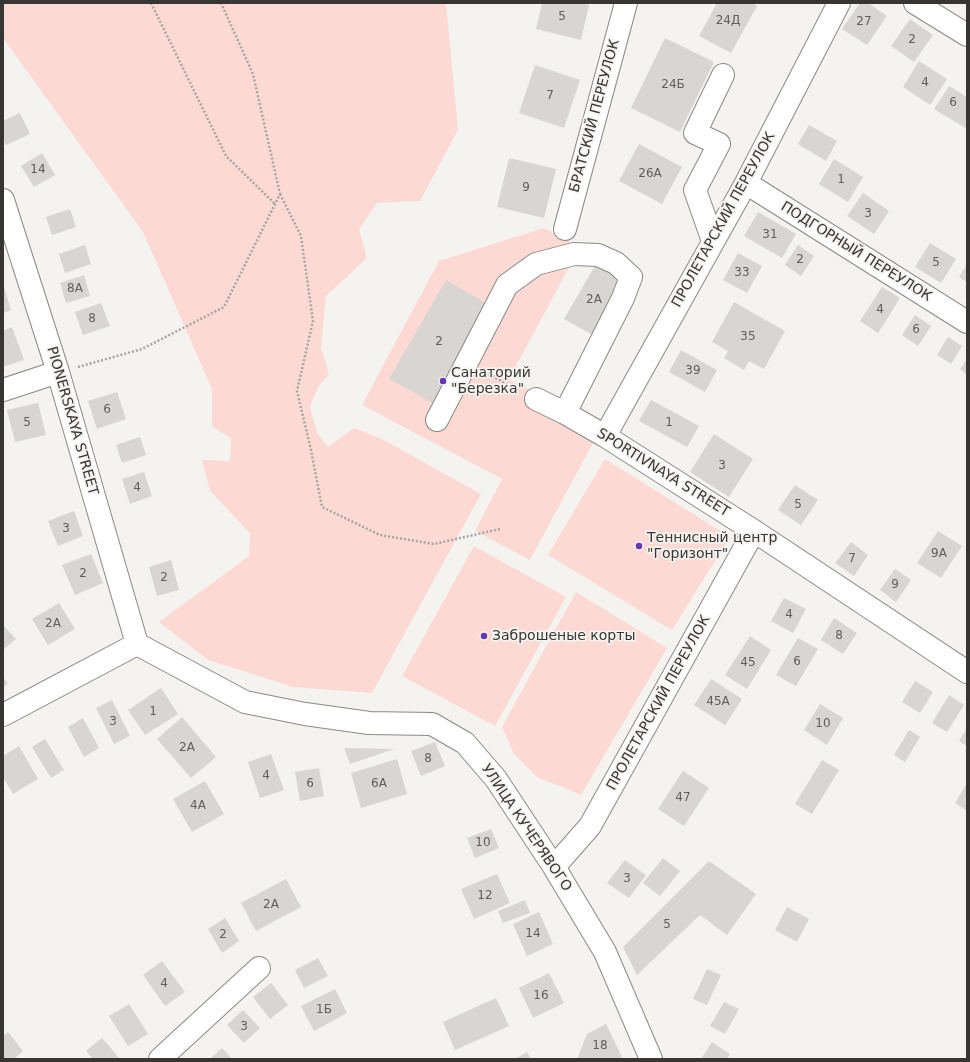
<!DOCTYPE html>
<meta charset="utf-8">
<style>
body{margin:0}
#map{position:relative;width:970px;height:1062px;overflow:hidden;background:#f4f3ef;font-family:"DejaVu Sans",sans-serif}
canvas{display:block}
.frame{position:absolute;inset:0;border:4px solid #373635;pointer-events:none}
</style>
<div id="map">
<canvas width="970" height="1062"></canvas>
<div class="frame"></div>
</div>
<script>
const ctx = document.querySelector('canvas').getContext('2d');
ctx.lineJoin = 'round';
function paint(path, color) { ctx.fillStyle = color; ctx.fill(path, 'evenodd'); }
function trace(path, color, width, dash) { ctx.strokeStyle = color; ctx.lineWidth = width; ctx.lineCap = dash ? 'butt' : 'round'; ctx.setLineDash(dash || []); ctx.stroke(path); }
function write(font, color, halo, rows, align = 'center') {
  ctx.font = font + ' "DejaVu Sans",sans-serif'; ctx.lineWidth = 3.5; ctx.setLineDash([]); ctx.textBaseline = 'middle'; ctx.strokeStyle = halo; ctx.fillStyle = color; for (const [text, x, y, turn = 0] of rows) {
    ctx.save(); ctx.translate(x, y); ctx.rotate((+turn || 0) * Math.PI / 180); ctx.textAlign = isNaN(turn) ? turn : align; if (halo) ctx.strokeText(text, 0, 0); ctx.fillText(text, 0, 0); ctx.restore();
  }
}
paint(new Path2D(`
 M3 3H446L458 130 420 201 377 203 359 229 367 258 326 296 321 347 329 375 319 385 310 406 317 433 328 447 354 428 382 439 481 494 372 693 293 687 208 660 159 622 249 556 250 533 210 491 202 460 230 461 231 438 212 427V389L143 232 3 38Z
 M544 228 580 247 509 379 601 428 530 560 475 531 502 479 362 405 439 261Z
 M605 459 730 537 672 630 548 555Z
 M474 546 566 597 495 726 402 676Z
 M576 592 667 648 581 795 563 787 538 778 514 754 502 727Z`), '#fcdad3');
paint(new Path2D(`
 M542 3H581L589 5 581 40 536 29Z
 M717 3H753L757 6 731 53 699 36Z
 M860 3H868L887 16 867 45 842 29Z
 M910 19 933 35 914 62 891 46Z
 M665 38 714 62 680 132 631 108Z
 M919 61 947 79 930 105 903 87Z
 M535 65 580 80 564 128 519 113Z
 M949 86 967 97V129L934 109Z
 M20 113 30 134 6 145 3 138V121Z
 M809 125 837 141 826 161 798 144Z
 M639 144 682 167 662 204 619 181Z
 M42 153 55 175 34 187 21 166Z
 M509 158 556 169 544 218 497 207Z
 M834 159 863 177 848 202 819 184Z
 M863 193 889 211 874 234 847 216Z
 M70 209 76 227 52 235 46 217Z
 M758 212 796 234 782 258 744 236Z
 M930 243 956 259 941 283 915 267Z
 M85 245 91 264 65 273 59 254Z
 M798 245 814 256 801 276 785 265Z
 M738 253 762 266 747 293 723 280Z
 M596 264 624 280 593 335 564 319Z
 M967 264V282L959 277Z
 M84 275 90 296 66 303 60 283Z
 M446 280 489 305 433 403 389 379Z
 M3 287H4L11 310 3 313Z
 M882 287 900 298 878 333 860 321Z
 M734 302 785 331 764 369 749 361 744 370 724 358 728 351 712 342Z
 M101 303 110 326 83 335 75 312Z
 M915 315 931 326 918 346 902 335Z
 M12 327 24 360 3 367V331Z
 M948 337 962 346 951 364 937 355Z
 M681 350 717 370 705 392 669 372Z
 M967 359V375L960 369Z
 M117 392 126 419 97 429 88 401Z
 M651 400 699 426 687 447 639 421Z
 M38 403 46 435 15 442 7 410Z
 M714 434 753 459 729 497 690 472Z
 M140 437 146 455 122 463 116 445Z
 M144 472 152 496 130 504 122 479Z
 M795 485 818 500 801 525 778 510Z
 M74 511 83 536 58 546 48 521Z
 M938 531 962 546 941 578 917 563Z
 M851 542 868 555 854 576 835 563Z
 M91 554 103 583 75 595 62 565Z
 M171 560 179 590 157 596 149 567Z
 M895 569 911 580 896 602 880 590Z
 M784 598 806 609 793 633 771 621Z
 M59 603 75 629 48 645 32 619Z
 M834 618 857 633 843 654 821 640Z
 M3 625 16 639 3 650Z
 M750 636 771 650 747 689 725 675Z
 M798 638 818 649 796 686 776 675Z
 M3 677 8 683 3 688Z
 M711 679 742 699 725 725 694 705Z
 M915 681 933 692 920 713 902 702Z
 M161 688 178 714 145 735 128 710Z
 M949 695 964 705 947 732 932 723Z
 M112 700 130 736 114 744 96 708Z
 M820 704 843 718 827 745 804 730Z
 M182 717 216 757 191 778 157 739Z
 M83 718 99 748 84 757 68 727Z
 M967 728V746L959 741Z
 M909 730 920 737 905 762 894 755Z
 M45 739 64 770 51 778 32 747Z
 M435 742 445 766 421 776 411 751Z
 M19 746 38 779 13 794 3 777V756Z
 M344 748 394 749 350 764Z
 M271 754 284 790 260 798 248 762Z
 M397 759 407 794 361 808 351 773Z
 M822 760 839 770 812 814 795 804Z
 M319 768 324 796 300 801 295 772Z
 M683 771 709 788 684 826 658 809Z
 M205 781 224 814 192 832 173 799Z
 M967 783V811L955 803Z
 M491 829 499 848 475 858 467 838Z
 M663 858 680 871 660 896 643 883Z
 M625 860 646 875 629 898 607 883Z
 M709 861 756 894 727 935 700 915 637 975 623 947Z
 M497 874 510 903 474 919 461 889Z
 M286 879 301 907 256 931 241 903Z
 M525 900 530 913 503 923 498 911Z
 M787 907 809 919 797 942 775 930Z
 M539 912 553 944 527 956 513 924Z
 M225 918 239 941 222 953 208 929Z
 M318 958 328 976 304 988 295 970Z
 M162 961 185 992 165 1006 143 975Z
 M707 969 721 975 707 1005 693 999Z
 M549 973 564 1003 533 1018 519 988Z
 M271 983 288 1005 270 1019 253 997Z
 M335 989 347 1013 314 1031 301 1006Z
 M496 998 509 1026 455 1050 443 1022Z
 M724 1002 739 1009 725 1034 710 1026Z
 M129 1004 148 1034 128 1046 109 1016Z
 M243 1010 260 1028 244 1043 227 1025Z
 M606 1024 622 1057 619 1059H577L587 1034Z
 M8 1032 23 1051 14 1059H3V1036Z
 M102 1038 120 1059H93L86 1051Z
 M712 1042 730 1054 727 1059H701Z
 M222 1048 232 1059H210Z
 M527 1052 531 1059H515Z`), '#d8d5d2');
const minor = new Path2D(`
 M915 3 967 35
 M746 183 967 322
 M3 200 58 372 137 644
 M565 229 626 3
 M713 241 695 190 719 144 695 133 723 75
 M3 390 58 372
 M536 399 565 413 605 436 754 531 967 672
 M437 420 507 285 536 264 574 254 598 255 616 263 631 277 623 298 565 413
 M605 436 746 183 839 3
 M137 644 245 702 305 714 369 723 432 724 465 743 496 779 554 867 605 952 651 1059
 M3 715 137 644
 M554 867 590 826 754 531
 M160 1059 259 968`);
trace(minor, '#898986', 24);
trace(new Path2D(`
 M151 3 226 156 275 204
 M280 194 301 236 313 321 297 391 311 450 322 507 380 535 434 544 500 529
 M78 367 142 349 224 307 280 194 253 74 221 3
 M485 372 518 390`), '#a6a5a3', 2.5, [2, 2]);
trace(minor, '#fff', 22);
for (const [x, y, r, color] of [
 [443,381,4,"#6338b0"],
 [639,546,4,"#6338b0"],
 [484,636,4,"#6338b0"]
]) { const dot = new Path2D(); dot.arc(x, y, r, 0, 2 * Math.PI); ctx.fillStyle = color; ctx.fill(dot); trace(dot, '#f4f3ef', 1.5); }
write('12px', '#5f5e5c', null, [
 ["5",562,17],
 ["24Д",728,21],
 ["27",864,22],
 ["2",912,40],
 ["4",925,83],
 ["24Б",673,85],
 ["7",550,96],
 ["6",953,103],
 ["14",38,170],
 ["26А",650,174],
 ["1",841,180],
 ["9",526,188],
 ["3",868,214],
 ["31",770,235],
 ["2",800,260],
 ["5",936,263],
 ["33",742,273],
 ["8А",75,289],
 ["2А",594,300],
 ["4",880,310],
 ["8",92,319],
 ["6",916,330],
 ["35",748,337],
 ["2",439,342],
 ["39",693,371],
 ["6",107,410],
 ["5",27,423],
 ["1",669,423],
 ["3",722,466],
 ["4",137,488],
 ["5",798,505],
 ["3",66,529],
 ["9А",939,554],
 ["7",852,559],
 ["2",83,574],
 ["2",164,578],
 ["9",895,585],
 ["4",789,615],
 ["2А",53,624],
 ["8",839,636],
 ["6",797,662],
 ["45",748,663],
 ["45А",718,702],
 ["1",153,712],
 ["3",113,722],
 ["10",823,724],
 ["2А",187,748],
 ["8",428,759],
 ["4",266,776],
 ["6",310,784],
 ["6А",379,784],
 ["47",683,798],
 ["4А",198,806],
 ["10",483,843],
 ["3",627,879],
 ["12",485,896],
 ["2А",271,905],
 ["5",667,925],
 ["14",533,934],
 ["2",223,935],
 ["4",164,984],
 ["16",541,996],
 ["1Б",324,1010],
 ["3",244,1027],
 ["18",600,1046]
]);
write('14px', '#373635', '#f4f3ef', [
 ["БРАТСКИЙ ПЕРЕУЛОК",595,116,-75],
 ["ПРОЛЕТАРСКИЙ ПЕРЕУЛОК",724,220,-61],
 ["ПОДГОРНЫЙ ПЕРЕУЛОК",856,252,32],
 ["PIONERSKAYA STREET",72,421,74],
 ["SPORTIVNAYA STREET",663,473,32],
 ["ПРОЛЕТАРСКИЙ ПЕРЕУЛОК",659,703,-61],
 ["УЛИЦА КУЧЕРЯВОГО",526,828,56]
]);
write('14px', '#373635', '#f4f3ef', [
 ["Санаторий",451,373],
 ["\"Березка\"",451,389],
 ["Теннисный центр",647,538],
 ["\"Горизонт\"",647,554],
 ["Заброшеные корты",492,636]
], 'left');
</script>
